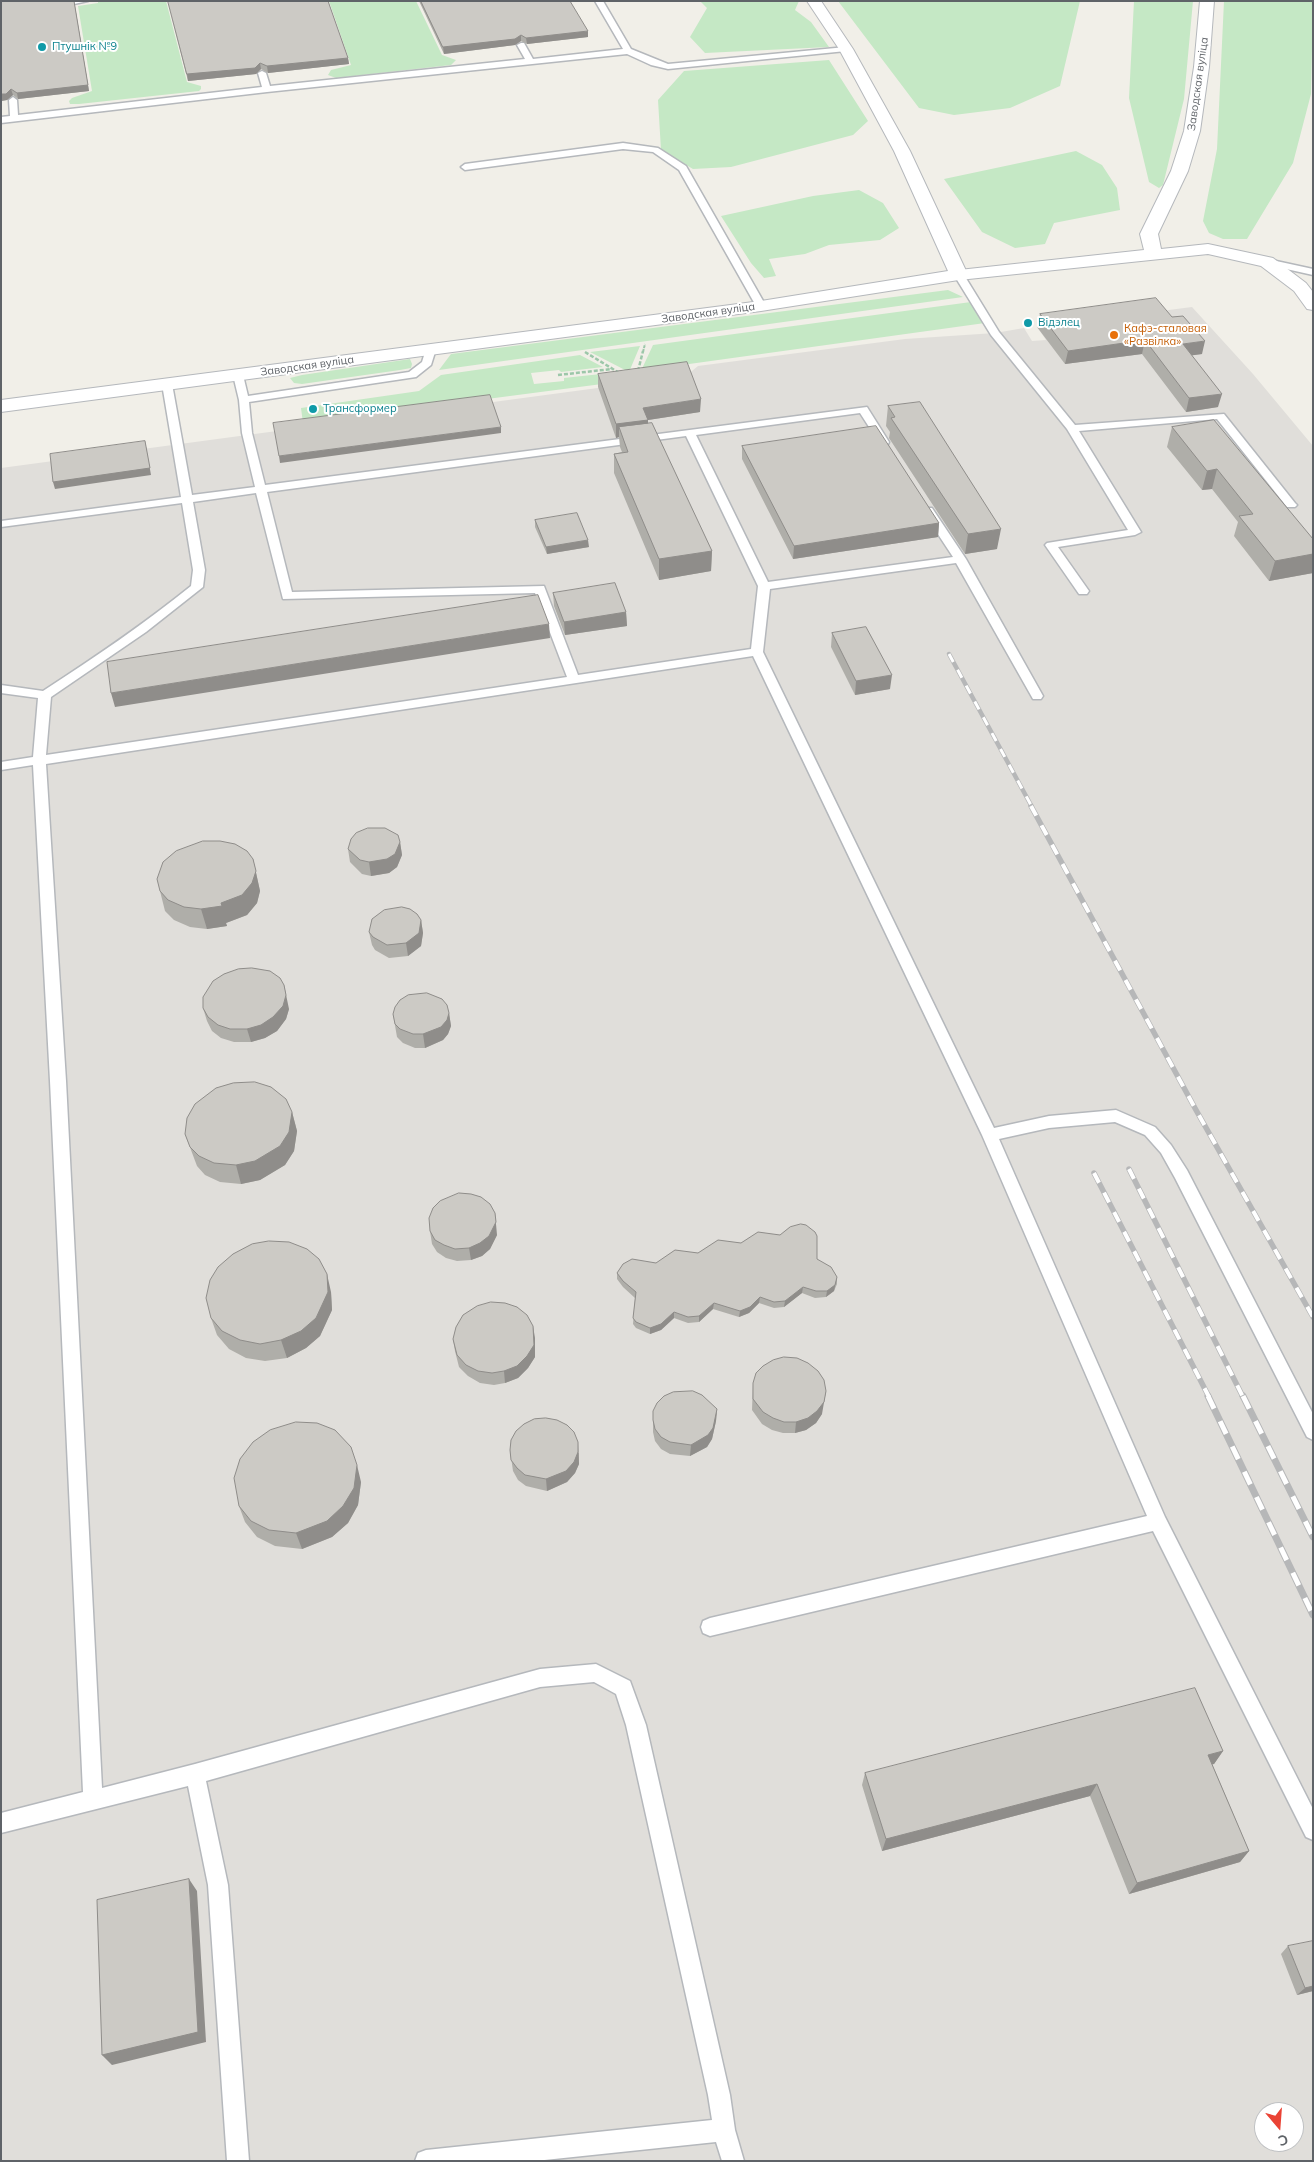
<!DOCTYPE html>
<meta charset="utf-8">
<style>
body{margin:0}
#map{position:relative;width:1314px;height:2162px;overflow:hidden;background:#f1efe8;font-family:Mulish,sans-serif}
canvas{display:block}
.frame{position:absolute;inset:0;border:2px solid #5f6368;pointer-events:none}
.north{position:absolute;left:1254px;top:2102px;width:50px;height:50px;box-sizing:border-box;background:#fff;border:1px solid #bfc1c3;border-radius:50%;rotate:162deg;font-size:14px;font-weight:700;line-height:20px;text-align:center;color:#5f6368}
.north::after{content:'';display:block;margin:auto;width:18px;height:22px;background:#ea4335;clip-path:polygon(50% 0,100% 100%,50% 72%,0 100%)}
</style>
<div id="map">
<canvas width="1314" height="2162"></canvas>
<div class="frame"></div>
<div class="north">С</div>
</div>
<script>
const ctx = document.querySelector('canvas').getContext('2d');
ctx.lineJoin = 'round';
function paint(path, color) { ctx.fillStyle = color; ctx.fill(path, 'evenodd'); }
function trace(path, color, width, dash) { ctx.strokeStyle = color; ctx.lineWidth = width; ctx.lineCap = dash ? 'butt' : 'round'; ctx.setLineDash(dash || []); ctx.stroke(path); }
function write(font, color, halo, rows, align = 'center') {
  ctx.font = font + ' Mulish,sans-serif'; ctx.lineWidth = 4; ctx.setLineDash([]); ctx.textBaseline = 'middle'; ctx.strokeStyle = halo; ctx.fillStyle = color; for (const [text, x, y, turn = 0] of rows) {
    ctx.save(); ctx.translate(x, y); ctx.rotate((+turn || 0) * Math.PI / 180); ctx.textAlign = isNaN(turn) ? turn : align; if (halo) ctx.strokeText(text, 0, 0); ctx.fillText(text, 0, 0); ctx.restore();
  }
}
paint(new Path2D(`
 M1192 307 1253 374 1313 446V2161H1V468L635 383 687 375 698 366 905 339 995 333 1024 328 1032 341 1046 340 1037 327ZM1264 2112H1294V2142H1264Z`), '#e0deda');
paint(new Path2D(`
 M98 1H166L187 82 201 86V89L199 91 79 104H70L69 101 72 98 92 91 78 6 98 3Z
 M329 1H416L442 55 456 60 451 65 336 78 328 75 331 70 351 65Z
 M700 1H799L795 10 811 22 829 47 705 53 690 37 707 8Z
 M838 1H1080L1060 86 1010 108 954 115 919 108Z
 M1134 1H1193L1184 99 1163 185 1159 188 1149 182 1129 98Z
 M1224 1H1313L1311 94 1293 163 1247 239H1223L1209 233 1203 221 1217 149Z
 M829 60 868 121 853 135 731 167 693 169 661 150 658 100 684 71Z
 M1076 151 1102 165 1117 188 1120 210 1054 223 1045 244 1015 248 982 232 944 179Z
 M859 190 883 203 899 228 880 240 829 245 805 254 769 259 776 276 764 278 751 263 721 216 813 196Z
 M948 290 963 297 439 370 451 354Z
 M971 302 985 323 682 365 640 373 653 345Z
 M640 346 629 372 590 352Z
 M580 355 603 367 561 372 559 370 531 373 534 384 564 381V378L610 373 625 381 303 423 301 408 419 391 441 375Z
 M410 359 412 364 411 368 400 370 302 384 294 383 290 378 302 375Z`), '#c5e8c5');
const service = new Path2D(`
 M71 1H88L74 4Z
 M595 1H603L631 49 668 64 846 47 850 49 846 51 668 69 651 65 627 54 267 92 1 123V117L10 116 9 100 13 97 17 100 18 115 262 87 258 73 262 71 266 73 270 86 525 59 517 45 521 43H524L533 59 623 49Z
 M623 143 658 148 686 166 766 306 764 308H758L756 306 679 170 653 152 623 149 465 170 461 167 465 164Z
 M1267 259 1313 269V275L1264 264V260Z
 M959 272 964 275 999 332 1075 425 1224 414 1295 503 1297 505 1295 507H1287L1217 419 1079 431 1141 532 1135 535 1058 547 1089 591 1087 594H1079L1045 545 1047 543 1128 530 1067 429 991 335 954 275Z
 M431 346 436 349 431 365 416 377 249 402 252 433 265 485 867 407 889 442 888 444H880L860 413 696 435 768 582 953 557 922 510 924 508H932L966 559 1043 696 1041 699H1033L956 563 770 589 763 652 994 1128 1049 1116 1116 1110 1155 1127 1171 1145 1187 1170 1313 1414V1440L1307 1437 1175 1178 1161 1153 1145 1135 1115 1122 1049 1128 999 1139 1165 1517 1313 1809V1840L1306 1837 1153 1531 710 1636 703 1633 701 1627 703 1621 710 1618 1147 1516 982 1135 753 656 46 764 66 1081 102 1788 195 1764 540 1669 596 1664 630 1681 646 1725 730 2095 735 2130 744 2161H722L716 2142 535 2161H415L418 2153 426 2150 712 2120 708 2095 626 1725 616 1694 594 1682 540 1687 206 1781 228 1885 249 2161H227L208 1885 188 1786 1 1833V1813L83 1792 50 1081 33 765 1 770V762L33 757 38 698 1 693V685L43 691C94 658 144 624 191 586L193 570 182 503 1 527V521L181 497 162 384 163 382 167 381 172 384 192 495 255 487 242 433 239 400 233 375 234 373 238 372 243 375 248 396 409 372 422 362 426 349ZM686 436 758 586 751 649 578 675 544 586 292 592 267 492ZM256 493 283 599 535 593 567 677 46 755 51 697 146 632 203 587 205 570 193 502Z`);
const minor = new Path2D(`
 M1200 1H1214L1209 67 1200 131 1188 171 1158 234 1161 249 1208 244 1273 258 1306 283 1313 292V310L1307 309 1294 291 1261 266 1208 254 959 280 953 279 950 275 953 271 959 270 1144 250 1140 234 1171 171 1184 131 1194 67Z`);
const tertiary = new Path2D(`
 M807 1H821L853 49 910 151 968 275 965 279 761 311 1 412V400L761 301 948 271 894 151 839 49Z`);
trace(service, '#b5b8bc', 3);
trace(minor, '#b5b8bc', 2);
trace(tertiary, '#b5b8bc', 2);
trace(new Path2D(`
 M643 352 645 344`), '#9cc7a9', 2, [3, 1]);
trace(new Path2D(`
 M585 352 621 374
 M638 371 643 351
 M558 375 612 369`), '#9cc7a9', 2.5, [4, 2]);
paint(service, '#fff');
paint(minor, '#fff');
paint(tertiary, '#fff');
const railFar2 = new Path2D(`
 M949 654 1032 807`);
const railFar1 = new Path2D(`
 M1031 806 1196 1110 1313 1317
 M1129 1169 1243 1397
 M1094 1173 1209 1397`);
const rail = new Path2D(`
 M1208 1396 1313 1615
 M1243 1396 1313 1537`);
trace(railFar2, '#b6b7b8', 4.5);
trace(railFar1, '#b6b7b8', 5.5);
trace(rail, '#b6b7b8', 7);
trace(railFar2, '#fff', 3, [9]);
trace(railFar1, '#fff', 4, [11]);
trace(rail, '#fff', 5, [14]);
paint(new Path2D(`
 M1 1 75 6 89 91 18 99 13 95 7 100 1 101Z
 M168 1H328L348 58 349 64 268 73 261 69 256 74 188 81Z
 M419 1H570L588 37 527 44 521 41 515 45 444 54Z
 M1040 314 1202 354 1192 355 1218 407 1186 412 1142 354 1065 364 1037 327Z
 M598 374 700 412 648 420V423L712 551 711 571 659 580 614 473V454L622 452 620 447 619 437 616 438 598 387Z
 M888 406 997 549 965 554 889 438 890 432 886 426Z
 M1172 427 1313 539V573L1269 581 1234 536 1238 522 1212 489 1202 490 1167 447Z
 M742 446 939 523 938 537 793 559 742 459Z
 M535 520 589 547 547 554 535 527Z
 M553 593 626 612 627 626 565 635 554 606Z
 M832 633 890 689 855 695 831 647Z
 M400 842 402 855 397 867 389 873 371 876 362 874 350 862 348 849Z
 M253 859 260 891 257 903 247 915 226 923 227 926 207 929 190 927 174 920 165 911 160 891Z
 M421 920 423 933 421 946 408 956 389 958 375 950 372 945 369 932Z
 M203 1008 289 1009 286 1019 277 1031 265 1038 251 1042H234L221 1038 212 1031 207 1021Z
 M449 1013 451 1026 448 1034 443 1040 425 1048H415L403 1043 397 1037 393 1014Z
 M292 1112 297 1131 294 1151 285 1165 260 1180 241 1184 220 1182 205 1175 197 1166 185 1134Z
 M430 1231 497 1235 490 1249 482 1256 471 1260 457 1261 446 1258 437 1252 432 1244Z
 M698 1253 817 1259 837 1277V1284L834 1291 826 1297 815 1298 802 1293 784 1307 774 1308 759 1303 749 1313 739 1317 713 1309 699 1322 688 1323 674 1318 661 1330 650 1334 636 1328 633 1324 635 1298 623 1287 617 1279V1273Z
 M331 1292 332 1310 320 1336 306 1348 287 1358 265 1361 246 1358 229 1349 217 1335 211 1318Z
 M535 1338V1357L528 1368 518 1378 505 1383 494 1385 480 1383 468 1376 459 1367 455 1351 453 1339Z
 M753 1383 822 1414 816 1423 806 1430 795 1433H783L772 1430 762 1424 752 1410Z
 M717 1409 716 1421 712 1439 707 1447 690 1456 670 1454 661 1449 655 1441 653 1432V1420Z
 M510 1450 579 1453V1464L575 1473 567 1482 547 1491 526 1486 518 1480 513 1471Z
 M361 1482 358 1505 348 1523 332 1537 302 1549 275 1546 257 1537 245 1522 239 1506Z
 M1223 1751 1214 1764H1212L1249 1851 1240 1862 1129 1894 1090 1796 882 1851 862 1785 865 1773Z
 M1288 1946 1313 1991 1297 1995 1281 1954Z`), '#afaea9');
paint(new Path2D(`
 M74 1 89 91 18 99 17 93Z
 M588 31V37L527 44 526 38Z
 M521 35V41L515 45 444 54 443 47Z
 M348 58 349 64 268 73 267 66Z
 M260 63 261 69 256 74 188 81 187 74Z
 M11 89 13 95 7 100 1 101V94Z
 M1145 340 1142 354 1065 364 1068 351Z
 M1205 341 1202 354 1180 357 1183 344Z
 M1222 394 1218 407 1186 412 1189 398Z
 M701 399 700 412 648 420V433L619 427V437L616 438V424L643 408Z
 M501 427V433L280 463 279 456Z
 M145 441 151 475 55 489 53 482Z
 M1217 469 1212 489 1202 490 1207 471Z
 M939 523 938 537 793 559 794 546Z
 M1001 529 997 549 965 554 968 534Z
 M588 540 589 547 547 554 546 547Z
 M712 551 711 571 659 580V559Z
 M1313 554V573L1269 581 1275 561Z
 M626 612 627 626 565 635 564 622Z
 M549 624 550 638 115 707 111 693Z
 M892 675 890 689 855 695 856 681Z
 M400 842 402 855 397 867 389 873 371 876 369 862Z
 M253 859 260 891 257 903 247 915 226 923 227 926 207 929 201 909 221 903Z
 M421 920 423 933 421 946 408 956 406 943Z
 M284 985 289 1009 286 1019 277 1031 265 1038 251 1042 247 1029Z
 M449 1013 451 1026 448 1034 443 1040 425 1048 423 1034Z
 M292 1112 297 1131 294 1151 285 1165 260 1180 241 1184 236 1165Z
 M495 1213 497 1235 490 1249 482 1256 471 1260 469 1248Z
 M327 1274 331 1292 332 1310 320 1336 306 1348 287 1358 281 1340Z
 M837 1277 834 1291 826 1297 827 1291Z
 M803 1287 802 1293 784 1307 785 1301Z
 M760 1297 759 1303 749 1313 739 1317 740 1311Z
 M714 1303 713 1309 699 1322V1316Z
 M674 1312V1318L661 1330 650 1334V1328Z
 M533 1326 535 1338V1357L528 1368 518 1378 505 1383 504 1371Z
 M826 1391 822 1414 816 1423 806 1430 795 1433 796 1422Z
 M717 1409 716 1421 712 1439 707 1447 690 1456 691 1445Z
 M578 1442 579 1464 575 1473 567 1482 547 1491 546 1479Z
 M357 1465 361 1482 358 1505 348 1523 332 1537 302 1549 296 1533Z
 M1223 1751 1214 1764 1199 1768 1208 1755Z
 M1097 1784 1090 1796 882 1851 886 1839Z
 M1249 1851 1240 1862 1129 1894 1137 1883Z
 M189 1879 197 1891 206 2042 112 2065 102 2055Z
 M1313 1986V1991L1297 1995 1305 1988Z`), '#8f8d8a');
const building = new Path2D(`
 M1 1H74L88 85 17 93 11 89 6 94H1Z
 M168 1H328L348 58 267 66 260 63 255 68 187 74Z
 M421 1H570L588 31 526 38 521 35 515 39 443 47Z
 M1156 298 1172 317 1183 316 1205 341 1183 344 1222 394 1189 398 1145 340 1068 351 1040 314Z
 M687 362 701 399 643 408 648 420 616 424 598 374Z
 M490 395 501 427 279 456 273 423Z
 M920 402 1001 529 968 534 891 418 895 417 888 406Z
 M1214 420 1313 539V554L1275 561 1239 516 1253 514 1217 469 1207 471 1172 427Z
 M652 423 712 551 659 559 614 454 628 452 619 427Z
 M876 426 939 523 794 546 742 446Z
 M145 441 150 468 53 482 50 454Z
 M577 513 588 540 546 547 535 520Z
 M615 583 626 612 564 622 553 593Z
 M538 595 549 624 111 693 107 662Z
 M866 627 892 675 856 681 832 633Z
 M368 828H385L398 835 400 842 395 854 387 859 369 862 360 860 348 849 351 839 356 833Z
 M203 841H220L235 844 247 851 253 859 256 871 252 883 242 895 221 903 222 906 201 909 184 907 168 900 160 891 157 879 163 862 176 851Z
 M402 907 410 909 417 914 421 920 419 933 406 943 387 945 373 937 369 932 372 919 384 910Z
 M252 968 270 971 280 978 284 985 286 995 283 1006 273 1017 261 1025 247 1029H230L218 1025 208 1017 203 1008V997L213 981 224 974 238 969Z
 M427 993 442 999 447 1005 449 1013 447 1020 441 1027 423 1034H413L400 1029 395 1024 393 1014 395 1007 400 1000 408 995Z
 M255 1082 271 1087 286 1099 292 1112 289 1132 280 1146 255 1161 236 1165 214 1163 199 1156 190 1147 185 1134 187 1118 195 1104 216 1088 233 1083Z
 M459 1193 471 1194 481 1197 490 1204 495 1213 496 1222 489 1236 480 1243 469 1248 455 1249 444 1245 435 1240 430 1231 429 1218 433 1208 440 1201Z
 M801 1224 806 1225 815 1232 817 1236V1259L831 1267 837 1277 835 1285 827 1291H816L803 1287 785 1301 774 1302 760 1297 750 1307 740 1311 714 1303 699 1316 688 1317 674 1312 661 1324 650 1328 636 1322 633 1318 636 1292 623 1281 617 1273 623 1264 632 1259 656 1263 675 1250 698 1253 718 1240 741 1243 758 1232 780 1235 790 1227Z
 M269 1241 289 1242 307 1249 319 1259 327 1274 328 1292 316 1318 301 1331 281 1340 260 1344 240 1340 222 1331 211 1318 206 1298 210 1280 218 1267 233 1254 252 1244Z
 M491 1302 505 1303 517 1307 527 1315 533 1326 534 1345 527 1356 517 1366 504 1371 492 1373 478 1371 466 1365 457 1355 453 1339 456 1327 463 1315 477 1306Z
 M784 1357 797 1358 808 1363 818 1371 824 1380 826 1391 824 1402 817 1411 808 1418 796 1422H784L773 1418 763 1412 753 1399V1383L756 1373 763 1366 773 1360Z
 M693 1391 702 1395 717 1409 713 1428 708 1435 691 1445 670 1442 661 1437 655 1429 653 1420V1411L657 1403 664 1396 673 1392Z
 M546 1418 557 1420 567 1425 574 1432 578 1442V1452L574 1462 566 1471 546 1479 525 1475 517 1468 511 1460 510 1450 511 1440 516 1431 524 1424 534 1419Z
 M296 1422 317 1423 335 1430 351 1447 357 1465 354 1488 343 1506 327 1521 296 1533 269 1530 251 1521 239 1506 234 1478 240 1459 253 1442 270 1430Z
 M1195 1688 1223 1751 1208 1755 1249 1851 1137 1883 1097 1784 886 1839 865 1773Z
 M189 1879 198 2032 102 2055 97 1900Z
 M1313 1941V1986L1305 1988 1288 1946Z`);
paint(building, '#cccac5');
trace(building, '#8f8d8a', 1);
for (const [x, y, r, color] of [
 [42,47,5,"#0f9aa8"],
 [1028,323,5,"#0f9aa8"],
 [1114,335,5,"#e8710a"],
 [313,409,5,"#0f9aa8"]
]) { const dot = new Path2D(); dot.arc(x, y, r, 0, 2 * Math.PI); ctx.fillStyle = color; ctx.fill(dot); trace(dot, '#fff', 2); }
write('11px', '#0d838f', '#fff', [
 ["Птушнік №9",52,47],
 ["Відэлец",1038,323],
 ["Трансформер",323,409]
], 'left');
write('11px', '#5f6368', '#fff', [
 ["Заводская вуліца",1198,84,-82],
 ["Заводская вуліца",708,313,-8],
 ["Заводская вуліца",307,366,-8]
]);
write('11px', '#c56008', '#fff', [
 ["Кафэ-сталовая",1124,329],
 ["«Развілка»",1124,342]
], 'left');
</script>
